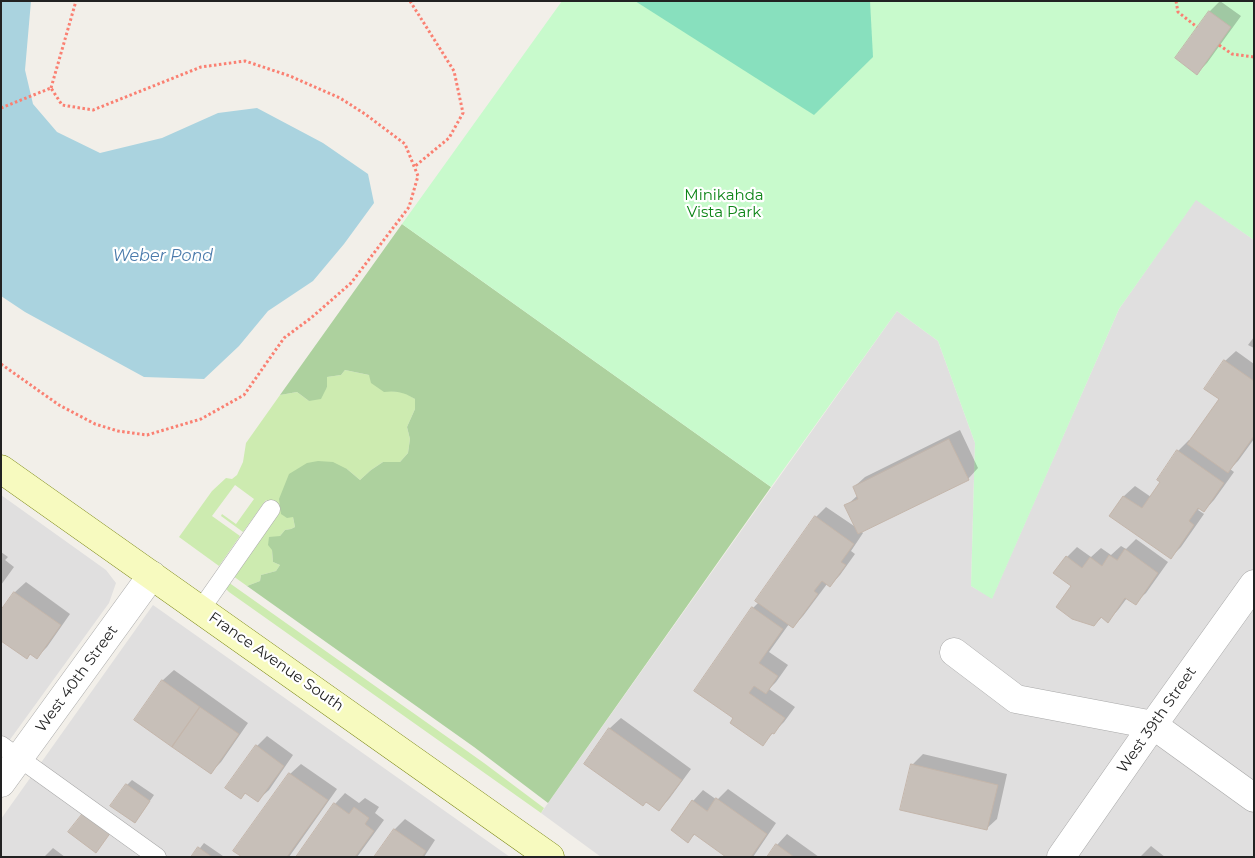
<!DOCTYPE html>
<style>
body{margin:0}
#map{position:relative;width:1255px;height:858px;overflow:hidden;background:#f2efe9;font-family:Montserrat,sans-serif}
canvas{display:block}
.frame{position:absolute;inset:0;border:2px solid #222;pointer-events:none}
</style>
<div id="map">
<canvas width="1255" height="858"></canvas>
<div class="frame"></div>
</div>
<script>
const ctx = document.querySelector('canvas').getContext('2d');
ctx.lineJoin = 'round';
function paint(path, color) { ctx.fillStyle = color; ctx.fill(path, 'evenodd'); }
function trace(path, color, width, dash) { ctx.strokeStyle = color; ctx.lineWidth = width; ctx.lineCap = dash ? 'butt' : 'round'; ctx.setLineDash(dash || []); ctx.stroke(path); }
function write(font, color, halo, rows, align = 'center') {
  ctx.font = font + ' Montserrat,sans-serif'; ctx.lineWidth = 4.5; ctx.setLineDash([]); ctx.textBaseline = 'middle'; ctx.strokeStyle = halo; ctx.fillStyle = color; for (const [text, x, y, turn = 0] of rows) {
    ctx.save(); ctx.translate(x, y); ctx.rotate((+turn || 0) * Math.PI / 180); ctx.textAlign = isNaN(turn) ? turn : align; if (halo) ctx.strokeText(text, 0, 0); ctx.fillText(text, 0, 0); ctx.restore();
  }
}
paint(new Path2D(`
 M1196 199 1254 240V857H601L541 813 897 311 938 341 975 443 971 586 992 598 1119 309Z
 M1 495 106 570 116 583 109 603 1 752Z
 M153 605 510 857H1V819Z`), '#e0dfdf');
paint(new Path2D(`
 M345 370 369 375 392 391 406 393 415 399V409L407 427 410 439 408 453 400 462H383L371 470 360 480 347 469 293 517 295 527 291 529 285 530 280 536 272 550 273 562 280 565 276 571 261 575 260 581 247 586 233 576 279 510 266 500 243 532 221 516 222 514 236 524 254 499 235 485 212 516 240 536 219 566 179 537 212 491 226 478 232 479 237 475 243 462 246 443 280 395 297 392 309 401 327 387V377L341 375Z
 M228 582 484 763 544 808 541 813 229 592 225 588Z`), '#cdebb0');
paint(new Path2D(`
 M402 224 771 487 548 803 474 747 247 586 260 581 261 575 276 571 280 565 273 562 272 550 268 545 269 537 280 536 285 530 291 529 295 527 293 517 287 518 281 514 279 499 289 474 307 463 318 461 333 462 347 469 360 480 371 470 383 462H400L408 453 410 439 407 427 415 409V399C406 393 396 390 384 392L371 383 369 375 345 370 341 375 327 377V387L321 399 309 401 297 392 280 395Z`), '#add19e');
paint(new Path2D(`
 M562 1H1254V240L1196 200 1119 309 992 599 971 586 975 443 938 341 897 311 771 487 402 224Z`), '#c8facc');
paint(new Path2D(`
 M635 1H870L873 57 814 115Z`), '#88e0be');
paint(new Path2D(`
 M1 1H31L25 70 33 104 57 132 100 153 162 138 218 113 257 108 323 143 368 174 374 203 344 244 313 281 268 311 239 346 204 379 144 377 25 312 1 296Z`), '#aad3df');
paint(new Path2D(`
 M1220 1 1241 16 1207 63 1197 73 1176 58 1210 11Z
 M1254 337V348L1248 345Z
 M1236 351 1254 364V439L1238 461 1230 469 1234 472 1214 500 1204 511 1200 508 1198 510 1204 514 1181 547 1171 557 1111 516 1124 496 1135 486 1151 497 1162 482 1158 479 1178 451 1189 440 1191 442 1221 399 1225 361Z
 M960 430 978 468 968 479 861 531 863 533 851 551 855 554 840 575 830 586 827 584 803 616 793 627 789 624 769 652 788 665 776 682 769 689 795 707 784 722 762 744 735 718 753 608 759 602 816 517 826 507 857 528 846 506 858 495 854 487 865 477Z
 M1136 539 1168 562 1146 593 1135 603 1127 598 1118 610 1108 621 1102 617 1094 625 1073 586 1067 557 1077 547 1091 557 1101 548 1111 555 1121 546 1126 549Z
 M1 552 8 557 5 560 14 567 1 585Z
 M26 582 70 614 47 647 37 657 31 653 27 658 1 612 15 592Z
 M174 670 248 723 221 762 211 772 136 719 163 680Z
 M621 718 691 769 669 799 659 810 585 763 610 728Z
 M267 736 293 755 269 790 258 800 246 792 241 798 257 746Z
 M923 754 1007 774 997 819 986 829 912 765Z
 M301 764 337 789 289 857H244L290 774Z
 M132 780 154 795 139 817 134 822 112 806 127 785Z
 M728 789 776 823 753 857H728L695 834 688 841 693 801 703 790 717 800Z
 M345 793 359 803 365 798 379 807 375 813 384 820 357 857H297L335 804Z
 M405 819 435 840 424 857H376L395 829Z
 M787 834 819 857H769L777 845Z
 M204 843 223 856V857H193Z
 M1151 846 1165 857H1140Z
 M53 848 65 857H44Z`), '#0003');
const building = new Path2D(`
 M1209 11 1231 27 1197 75 1175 58Z
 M1224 360 1254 381V436L1228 473 1187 444 1219 399 1204 389Z
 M949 439 969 480 858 534 844 505 858 499 853 487Z
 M1177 450 1224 483 1204 512 1198 508 1189 521 1194 525 1171 559 1109 516 1123 496 1142 508 1160 482 1157 480Z
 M815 516 854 544 841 562 846 565 830 587 822 581 814 591 818 594 793 628 755 601Z
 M1125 549 1158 573 1136 605 1125 598 1108 623 1101 617 1094 626 1072 619 1056 607 1071 586 1053 573 1066 556 1082 568 1090 557 1102 566 1109 555 1117 560Z
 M14 592 61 625 37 659 30 654 27 659 1 641V610Z
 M752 607 783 629 759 663 778 676 766 694 754 686 749 693 785 718 774 734 772 733 763 746 730 723 733 718 694 691Z
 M162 680 200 707 172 747 134 720Z
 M200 707 239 734 211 774 172 747Z
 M609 728 682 780 659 811 646 802 643 806 584 764Z
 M256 745 284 766 258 802 245 793 241 799 225 788Z
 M911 764 998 785 987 830 900 810Z
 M289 773 328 800 287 857H242L233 851Z
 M126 784 150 801 135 823 110 806Z
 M716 798 767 834 751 857H726L694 834 688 843 671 830 692 800 707 811Z
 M334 803 349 814 354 807 369 818 365 824 374 831 355 857H296Z
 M84 812 111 832 96 853 68 832Z
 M394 829 426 851 422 857H374Z
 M776 844 794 857H767Z
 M198 847 212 857H191Z`);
paint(building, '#c7bfb8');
trace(building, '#c4b6ab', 1);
const service = new Path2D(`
 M201 609 271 509
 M1 745 157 857`);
const minor = new Path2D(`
 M954 652 1016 699 1153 725 1254 798
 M1 783 152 575
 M1061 857 1153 725 1254 584`);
const secondary = new Path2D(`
 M1 469 550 857`);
trace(service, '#a9a9a9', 19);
trace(minor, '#a9a9a9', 29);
trace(secondary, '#707d05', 29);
trace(new Path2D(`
 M410 1 454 71 463 113 449 138 414 167
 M1176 1 1178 12 1197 27
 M1219 45 1232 54 1254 57
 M51 88 76 1
 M1 108 51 88
 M1 364 59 405 95 424 118 431 147 435 201 419 244 395 284 338 311 318 351 283 409 207 418 176 405 144 365 114 340 98 290 76 245 61 201 67 93 110 62 105 51 88`), '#fa8072', 3, [2.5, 2.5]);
trace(service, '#fff', 18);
trace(minor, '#fff', 28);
trace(secondary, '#f7fabf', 28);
write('15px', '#0c8416', '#fff', [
 ["Minikahda",724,196],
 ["Vista Park",724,213]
]);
write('15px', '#222', '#fff', [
 ["France Avenue South",276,662,35],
 ["West 40th Street",77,679,-54],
 ["West 39th Street",1157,720,-55]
]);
write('italic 16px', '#4a7aab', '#fff', [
 ["Weber Pond",163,256]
]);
</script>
